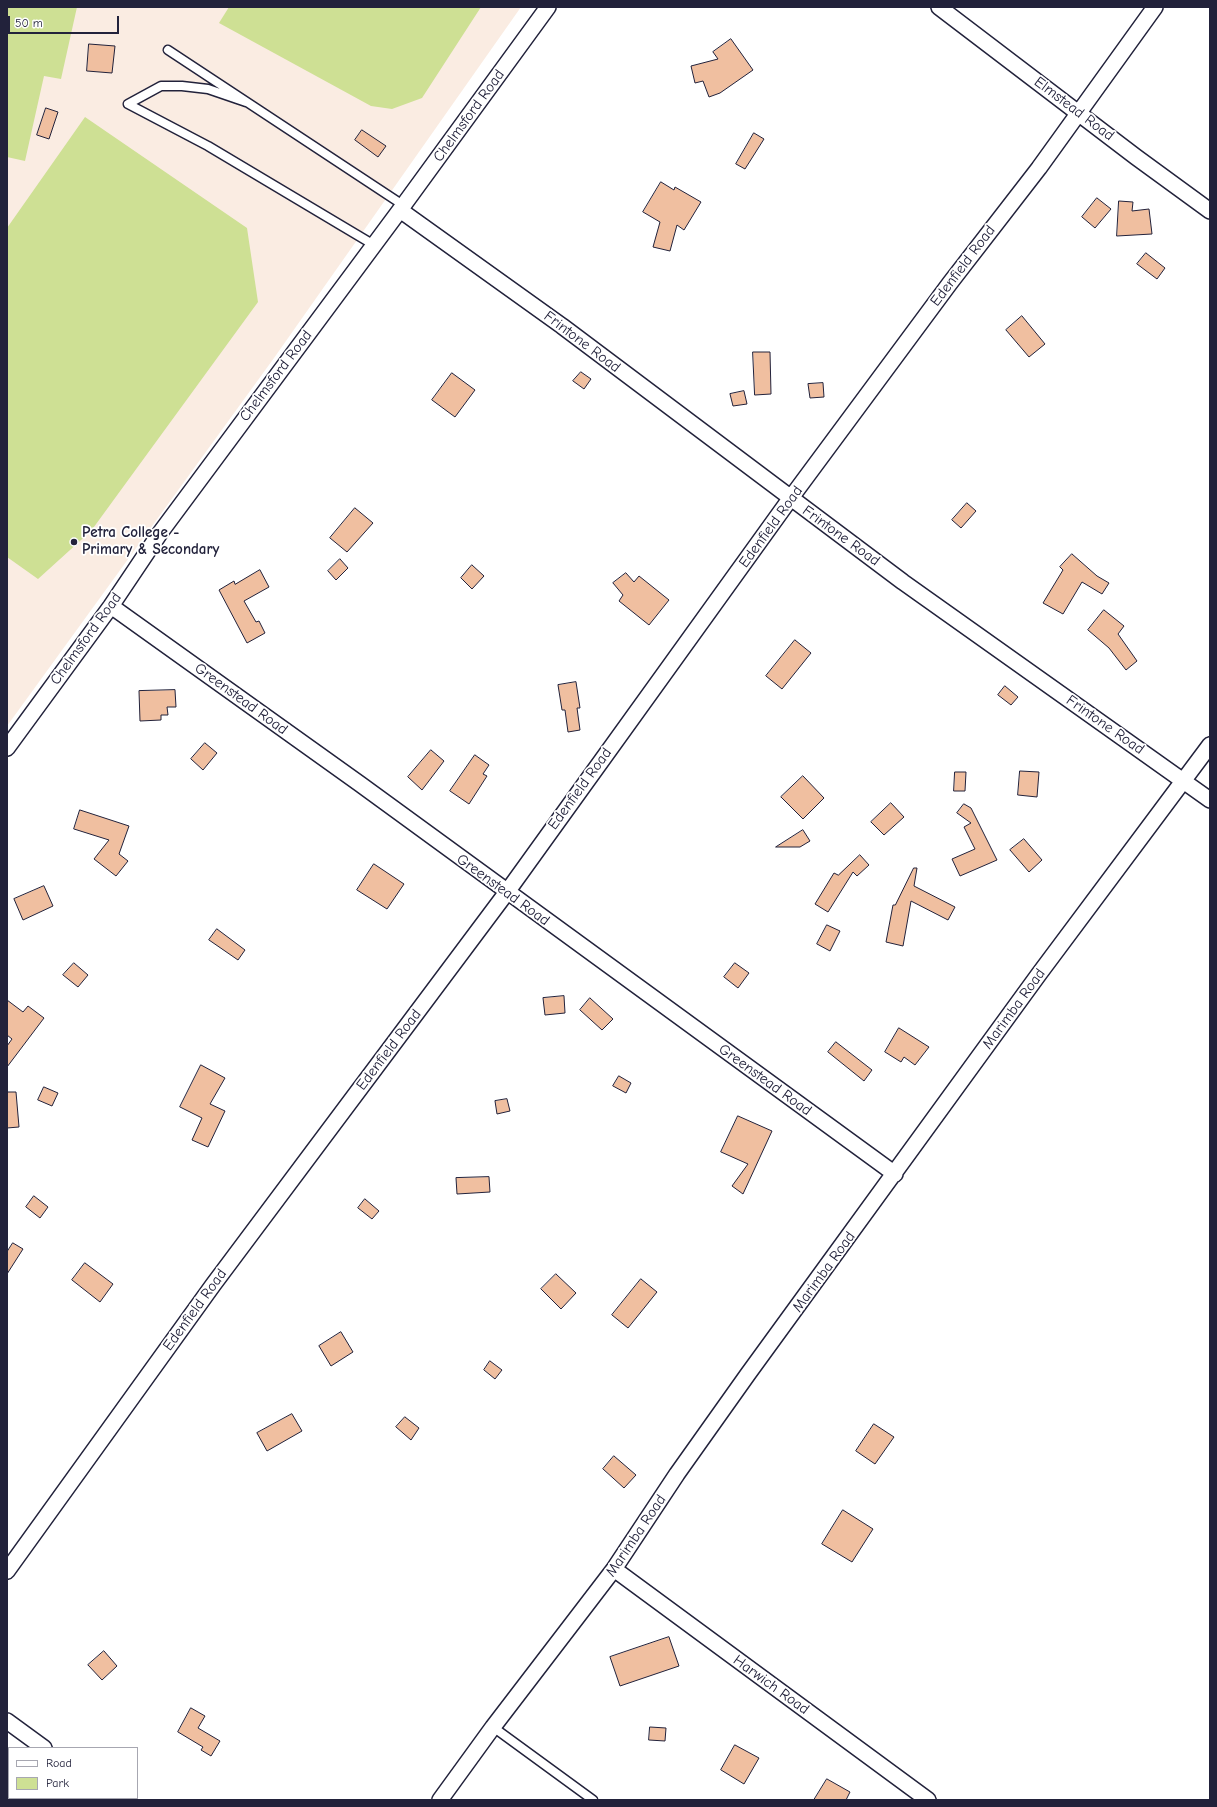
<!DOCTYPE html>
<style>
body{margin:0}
#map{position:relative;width:1217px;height:1807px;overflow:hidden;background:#fff;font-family:"Comic Neue",sans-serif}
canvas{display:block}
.frame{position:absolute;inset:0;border:8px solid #22223b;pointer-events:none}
.legend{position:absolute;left:8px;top:1747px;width:130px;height:52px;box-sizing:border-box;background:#fff;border:1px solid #a7a7b1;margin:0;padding:5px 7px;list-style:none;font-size:12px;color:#22223b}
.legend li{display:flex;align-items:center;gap:8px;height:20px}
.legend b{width:20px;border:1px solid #a7a7b1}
.scale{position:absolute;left:8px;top:16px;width:111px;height:18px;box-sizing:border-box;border:2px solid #22223b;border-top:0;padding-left:5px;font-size:12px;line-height:14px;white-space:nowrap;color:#22223b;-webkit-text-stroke:3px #fff;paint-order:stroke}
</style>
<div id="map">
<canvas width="1217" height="1807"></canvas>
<div class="frame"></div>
<ul class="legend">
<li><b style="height:5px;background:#fff"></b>Road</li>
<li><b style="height:11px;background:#cee094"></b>Park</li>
</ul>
<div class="scale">50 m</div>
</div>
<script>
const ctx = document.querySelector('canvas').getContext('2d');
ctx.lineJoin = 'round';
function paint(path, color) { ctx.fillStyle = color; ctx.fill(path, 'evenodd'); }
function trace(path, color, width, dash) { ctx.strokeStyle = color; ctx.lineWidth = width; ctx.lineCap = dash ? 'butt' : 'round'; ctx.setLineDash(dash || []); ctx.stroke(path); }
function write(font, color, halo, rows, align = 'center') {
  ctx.font = font + ' "Comic Neue",sans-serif'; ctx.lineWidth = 3.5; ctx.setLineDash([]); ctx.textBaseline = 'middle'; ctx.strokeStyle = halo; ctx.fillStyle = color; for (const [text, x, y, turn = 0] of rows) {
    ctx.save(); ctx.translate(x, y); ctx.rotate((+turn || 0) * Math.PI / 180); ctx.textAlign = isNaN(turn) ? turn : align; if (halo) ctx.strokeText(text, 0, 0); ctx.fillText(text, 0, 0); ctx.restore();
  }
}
paint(new Path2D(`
 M7 7H521L274 358 7 726Z`), '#faece2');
paint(new Path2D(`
 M7 7H77L61 79 44 76 25 161 7 157Z
 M229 7H481L422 98 392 109 371 106 219 23Z
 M85 117 247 228 258 302 91 531 38 579 7 557V228Z`), '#cee094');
const building = new Path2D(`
 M731 39 753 70 720 93 709 97 703 81 695 83 691 66 718 59 713 52Z
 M89 44 115 46 112 73 87 71Z
 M46 108 58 112 49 139 37 135Z
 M362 130 386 146 378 157 355 140Z
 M754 133 764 139 745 169 736 164Z
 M661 182 674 190 675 187 701 202 684 230 677 225 670 251 653 247 660 222 643 212Z
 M1097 198 1111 209 1095 228 1082 217Z
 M1119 201 1133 202 1132 211 1149 209 1152 234 1117 236Z
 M1146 253 1165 268 1157 279 1137 264Z
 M1022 316 1045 344 1029 357 1006 330Z
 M753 352H770L771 394 755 395Z
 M581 372 591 379 584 389 573 381Z
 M452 373 475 390 455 417 432 400Z
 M823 383 824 397 810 398 808 384Z
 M744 391 747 404 733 406 730 394Z
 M967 503 976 511 961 528 952 520Z
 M355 508 373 523 347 552 330 538Z
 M1072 554 1097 576 1109 583 1102 594 1082 582 1063 614 1043 603 1063 570 1060 567Z
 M340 559 348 568 336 580 328 571Z
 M472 565 484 576 472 589 461 578Z
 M260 570 269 587 244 601 256 622 259 621 265 633 247 643 219 590 234 581 235 584Z
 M626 573 634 582 639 576 669 600 649 625 619 601 623 595 613 583Z
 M1104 610 1124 626 1118 634 1137 661 1126 670 1109 648 1088 630Z
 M795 640 811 653 782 689 766 676Z
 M576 682 580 708H577L580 730 568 732 565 710H562L558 685Z
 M1005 686 1018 697 1011 705 998 695Z
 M175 690 176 707H167L168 715H161V720L140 721 139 691Z
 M205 743 217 753 203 770 191 759Z
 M431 750 444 761 422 790 408 777Z
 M475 755 489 765 483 774 487 776 469 804 450 791Z
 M1020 771 1039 772 1037 797 1018 795Z
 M955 772H966L965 791H954Z
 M803 776 824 798 803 819 781 797Z
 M891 803 904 817 884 835 871 822Z
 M964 804 971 808 997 860 960 876 952 859 975 849 964 827 971 823 957 813Z
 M80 810 129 826 119 854 128 861 116 876 94 859 109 840 74 829Z
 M803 830 810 841 800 847H776Z
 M1024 839 1042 860 1029 872 1010 850Z
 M860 855 869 865 857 876 853 872 828 912 815 904 834 873 838 875Z
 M374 864 404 884 387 909 357 890Z
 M914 868H917L914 886 955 907 948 920 911 901 903 946 886 942 893 905H895Z
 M44 886 53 906 23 920 14 899Z
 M827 925 840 931 830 951 817 944Z
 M217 929 245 950 238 960 209 940Z
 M74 963 88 975 78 987 63 975Z
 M735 963 749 973 738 988 724 977Z
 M564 996 565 1013 545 1015 543 998Z
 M590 998 613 1019 602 1030 580 1010Z
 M7 1000 23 1012 28 1006 44 1018 7 1067V1046L12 1039 7 1035Z
 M899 1028 929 1047 915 1065 904 1057 901 1062 885 1052Z
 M836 1042 872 1070 864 1081 828 1052Z
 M201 1065 225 1078 210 1104 225 1111 208 1147 192 1140 202 1118 180 1107Z
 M619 1076 631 1083 626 1093 613 1086Z
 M44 1087 58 1093 52 1106 38 1100Z
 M7 1092H16L19 1127 7 1128Z
 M507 1099 510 1111 497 1114 495 1101Z
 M738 1116 772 1131 743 1194 732 1186 748 1164 721 1152Z
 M489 1177 490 1192 457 1194 456 1178Z
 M34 1196 48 1207 40 1218 26 1207Z
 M365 1199 379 1211 372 1219 358 1208Z
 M13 1243 23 1249 7 1274V1252Z
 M85 1263 113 1284 100 1302 72 1280Z
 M556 1274 576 1293 561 1309 541 1289Z
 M641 1279 657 1292 628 1328 612 1315Z
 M341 1332 353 1352 331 1366 319 1346Z
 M490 1361 502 1370 495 1379 484 1370Z
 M292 1414 302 1431 267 1451 257 1433Z
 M405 1417 419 1428 411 1440 396 1427Z
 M874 1424 894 1437 875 1464 856 1451Z
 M614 1456 636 1475 624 1488 603 1469Z
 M843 1510 873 1529 852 1562 822 1544Z
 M669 1637 679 1666 620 1686 610 1657Z
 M104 1651 117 1666 102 1680 88 1665Z
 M191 1708 205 1716 198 1728 220 1741 211 1756 201 1750 203 1747 178 1732Z
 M650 1727 666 1728 665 1741 649 1740Z
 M735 1745 759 1758 744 1784 721 1770Z
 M827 1779 850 1792 846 1800H814Z`);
paint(building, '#f0bfa0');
trace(building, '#22223b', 1);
const service = new Path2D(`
 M168 50 403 205
 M246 102 208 89 182 86H161L128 104 208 146 374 245
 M493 1727 593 1800`);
const minor = new Path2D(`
 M939 7 1136 157 1210 211
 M400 210 562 326 903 582 1210 800
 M111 606 360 784 895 1174
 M7 748 111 606 160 533 400 210 548 7
 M614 1569 928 1800
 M7 1571 213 1285 507 892 790 499 950 283 1039 168 1155 7
 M7 1721 44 1748
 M113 1798 116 1800
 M440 1800 493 1727 614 1569 677 1474 748 1374 1039 974 1210 745`);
trace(service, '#22223b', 11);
trace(minor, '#22223b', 18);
trace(service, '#fff', 8);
trace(minor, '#fff', 15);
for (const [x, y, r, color] of [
 [74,542,4,"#22223b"]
]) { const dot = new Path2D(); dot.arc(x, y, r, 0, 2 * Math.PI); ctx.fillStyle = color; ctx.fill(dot); trace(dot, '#fff', 1.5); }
write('15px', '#22223b', '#fff', [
 ["Elmstead Road",1074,109,37],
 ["Chelmsford Road",469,116,-54],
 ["Edenfield Road",963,266,-53],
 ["Frintone Road",582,342,37],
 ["Chelmsford Road",276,376,-53],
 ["Edenfield Road",771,527,-54],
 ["Frintone Road",841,536,36],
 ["Chelmsford Road",86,639,-54],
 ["Greenstead Road",241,699,36],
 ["Frintone Road",1105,725,35],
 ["Edenfield Road",580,789,-54],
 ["Greenstead Road",503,890,36],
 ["Marimba Road",1014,1009,-54],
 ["Edenfield Road",389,1050,-53],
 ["Greenstead Road",765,1080,36],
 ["Marimba Road",824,1272,-54],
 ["Edenfield Road",195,1310,-54],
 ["Marimba Road",636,1536,-56],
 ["Harwich Road",771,1685,36]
]);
write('bold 15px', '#22223b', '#fff', [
 ["Petra College -",82,533],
 ["Primary & Secondary",82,550]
], 'left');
</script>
